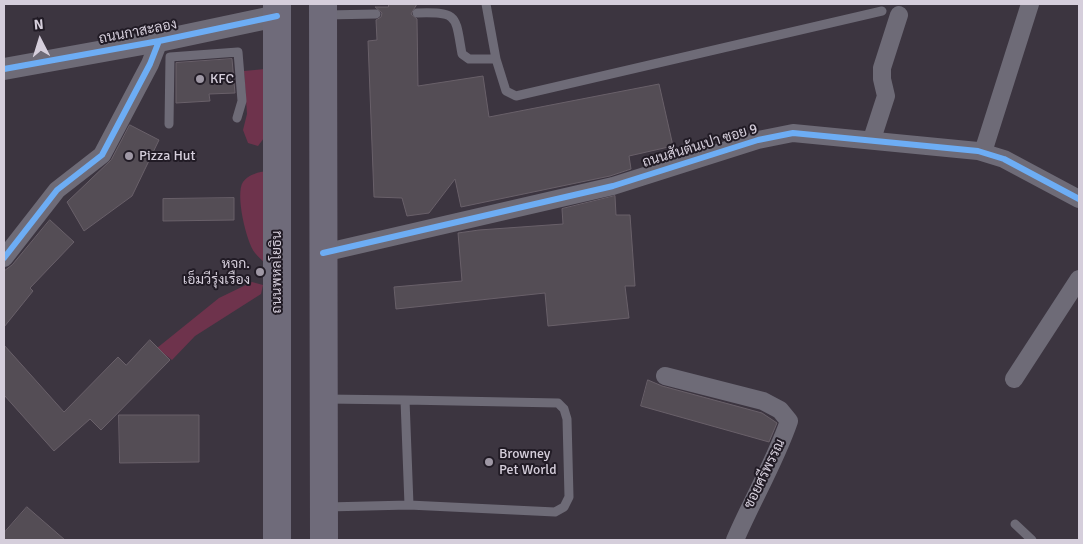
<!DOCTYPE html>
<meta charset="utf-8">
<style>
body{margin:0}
#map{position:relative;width:1083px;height:544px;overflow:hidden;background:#3c3540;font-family:Signika,sans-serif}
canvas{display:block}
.frame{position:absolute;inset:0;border:5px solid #d5cedb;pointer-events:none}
.north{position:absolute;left:15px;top:15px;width:50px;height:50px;-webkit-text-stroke:4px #211b25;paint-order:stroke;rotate:355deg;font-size:14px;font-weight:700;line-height:20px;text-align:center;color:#d5cedb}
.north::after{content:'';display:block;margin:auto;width:18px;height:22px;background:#d5cedb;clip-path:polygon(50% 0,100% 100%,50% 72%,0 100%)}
</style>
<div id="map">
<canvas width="1083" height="544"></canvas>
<div class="frame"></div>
<div class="north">N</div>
</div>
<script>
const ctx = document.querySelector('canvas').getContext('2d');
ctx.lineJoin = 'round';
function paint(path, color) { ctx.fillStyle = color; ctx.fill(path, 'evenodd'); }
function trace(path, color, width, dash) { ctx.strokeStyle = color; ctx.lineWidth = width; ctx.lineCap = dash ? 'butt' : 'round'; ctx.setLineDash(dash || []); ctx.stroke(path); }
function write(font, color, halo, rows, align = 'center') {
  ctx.font = font + ' Signika,Sarabun,sans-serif'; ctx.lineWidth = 4; ctx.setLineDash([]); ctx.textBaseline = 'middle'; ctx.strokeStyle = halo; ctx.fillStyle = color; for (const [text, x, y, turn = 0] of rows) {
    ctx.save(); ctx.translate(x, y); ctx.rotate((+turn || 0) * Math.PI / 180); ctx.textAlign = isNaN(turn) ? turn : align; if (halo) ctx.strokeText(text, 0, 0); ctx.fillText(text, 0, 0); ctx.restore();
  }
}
paint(new Path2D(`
 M265 69 264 138 258 146 248 143 243 130 247 114 244 71Z
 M267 171 266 264C262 260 258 257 255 253 246 242 235 193 243 182 249 174 259 172 267 171Z
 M252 282 263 285 261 294 195 336 172 360 157 348 219 298Z`), '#6e334c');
const building = new Path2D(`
 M389 4H417L411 14 417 19 418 86 483 76 489 117 659 84 673 146 629 156 631 169 610 176 461 207 455 179 429 213 407 216 402 198 374 197 368 41 377 40 376 20 381 17 382 13 375 7H388Z
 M232 59 235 93 209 94 210 101 176 103V63Z
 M130 125 159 140 132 196 84 231 67 202 111 160Z
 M615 196 616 215H630L635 286H625L629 318 548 326 545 293 396 309 394 287 462 281 458 233 479 230 563 224 562 209Z
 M234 198V220L163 221V199Z
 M50 220 74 242 30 288 33 291 4 327V271L12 265Z
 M150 340 170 360 101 430 90 419 54 451 4 395V345L64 412 118 357 126 365Z
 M648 380 662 386 762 413 777 423 769 442 641 406Z
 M119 415H199V462L120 463Z
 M27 507 65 540H4V533Z`);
paint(building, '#544d55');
trace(building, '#696069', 1);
trace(new Path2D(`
 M486 4 496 59
 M417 13C459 12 455 15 462 54L469 59H496L506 91 516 96 882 11
 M326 15 376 14
 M169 124 170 57 238 52 242 101 237 118
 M326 399 405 400 409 505 327 507
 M405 400 558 403 564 409 567 419 569 497 564 507 555 512 409 505
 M1015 524 1032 540`), '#6e6b77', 9);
trace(new Path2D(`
 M872 139 886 96 882 79V68L899 15
 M983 152 1030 4
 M323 253 613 186 758 140 793 133 978 151 1004 159 1079 199
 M4 258 57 190 102 155 150 64 159 41
 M665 376 763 401 780 410 789 421C775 462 752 500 735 540
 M1014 379 1079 279`), '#6e6b77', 18);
trace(new Path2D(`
 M4 69 159 41 277 16`), '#6e6b77', 22);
trace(new Path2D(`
 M323 4 324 540
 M277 540V4`), '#6f6b7a', 28);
trace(new Path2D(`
 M4 69 159 41 277 16
 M323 253 613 186 758 140 793 133 978 151 1004 159 1079 199
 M4 258 57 190 102 155 150 64 159 41`), '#6dadf4', 6);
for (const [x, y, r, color] of [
 [200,79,5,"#9f98a5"],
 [129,156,5,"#9f98a5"],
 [260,272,5,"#9f98a5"],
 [489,462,5,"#9f98a5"]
]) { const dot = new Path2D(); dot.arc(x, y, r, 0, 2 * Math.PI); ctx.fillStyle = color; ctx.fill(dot); trace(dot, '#211b25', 2); }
write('14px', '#d5cedb', '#211b25', [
 ["ถนนกาสะลอง",138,32,-11],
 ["ถนนสันต้นเปา ซอย 9",700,146,-17],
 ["ถนนพหลโยธิน",277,272,-90],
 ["ซอยศรีพรรณ",765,474,-64]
]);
write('14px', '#d5cedb', '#211b25', [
 ["KFC",210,79],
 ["Pizza Hut",139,156],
 ["หจก.",250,264,"right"],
 ["เอ็มวีรุ่งเรือง",250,280,"right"],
 ["Browney",499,454],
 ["Pet World",499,470]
], 'left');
</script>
